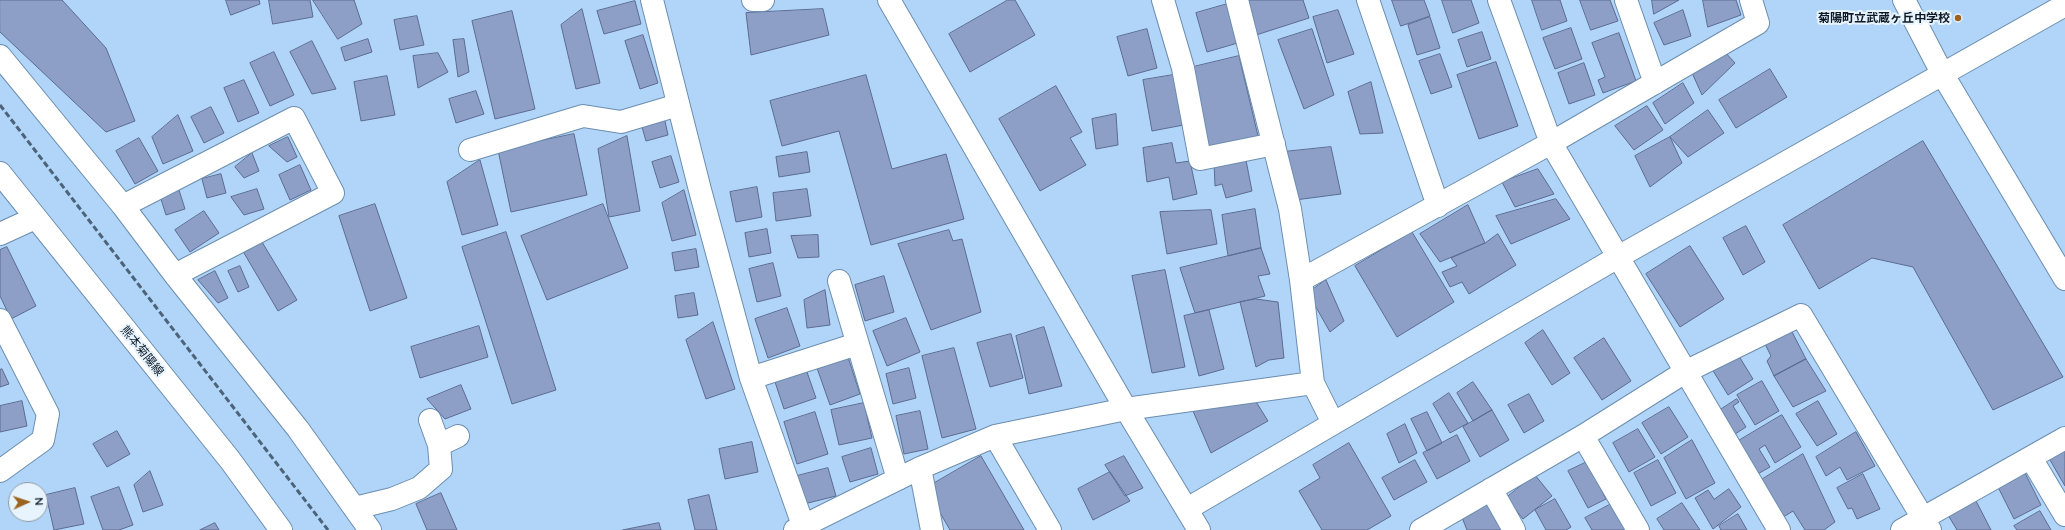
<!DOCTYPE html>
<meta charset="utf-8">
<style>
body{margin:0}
#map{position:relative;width:2065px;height:530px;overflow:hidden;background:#b0d5f8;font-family:Quicksand,sans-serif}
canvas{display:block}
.north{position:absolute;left:8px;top:482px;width:40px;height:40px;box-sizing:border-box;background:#e7f3fd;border:1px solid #8f9ca7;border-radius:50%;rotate:87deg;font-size:11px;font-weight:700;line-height:16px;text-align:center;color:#0c1926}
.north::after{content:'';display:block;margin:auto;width:14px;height:18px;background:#9b631e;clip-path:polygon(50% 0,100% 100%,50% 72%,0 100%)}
</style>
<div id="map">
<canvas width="2065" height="530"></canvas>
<div class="north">N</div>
</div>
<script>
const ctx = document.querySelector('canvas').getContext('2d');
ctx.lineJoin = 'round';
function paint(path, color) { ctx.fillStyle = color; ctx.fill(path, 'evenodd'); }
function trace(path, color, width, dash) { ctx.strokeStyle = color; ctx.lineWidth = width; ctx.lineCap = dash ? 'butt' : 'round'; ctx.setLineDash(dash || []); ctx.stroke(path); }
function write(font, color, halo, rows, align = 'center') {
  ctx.font = font + ' Quicksand,"Noto Sans JP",sans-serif'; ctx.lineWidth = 4; ctx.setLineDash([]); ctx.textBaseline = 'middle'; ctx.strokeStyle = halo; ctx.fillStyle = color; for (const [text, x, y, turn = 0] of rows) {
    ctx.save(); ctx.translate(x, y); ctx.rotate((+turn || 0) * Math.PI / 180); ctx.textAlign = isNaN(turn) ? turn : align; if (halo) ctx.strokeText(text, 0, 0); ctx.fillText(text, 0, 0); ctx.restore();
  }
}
const building = new Path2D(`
 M0 0H62L106 48 135 121 106 132 0 32Z
 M226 0H259L260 4 231 15Z
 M269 0H310L313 17 273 24Z
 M313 0H354L362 24 338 39Z
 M1008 0H1015L1035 35 970 72 949 34Z
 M1244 0H1303L1309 18 1253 36Z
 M1392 0H1424L1430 16 1401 26Z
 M1442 0H1471L1479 23 1453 33Z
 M1532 0H1560L1567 21 1542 30Z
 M1580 0H1610L1618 21 1591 30Z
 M1652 0H1679L1654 14Z
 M1703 0H1736L1741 15 1708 27Z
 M635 1 641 24 604 34 597 11Z
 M1231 3 1241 42 1207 52 1196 13Z
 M582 9 600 83 576 89 561 25Z
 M823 9 829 35 751 55 746 13Z
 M1338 10 1354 54 1327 63 1313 17Z
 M1683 10 1691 36 1664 45 1654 23Z
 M512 11 535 109 495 119 472 21Z
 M417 16 424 45 400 50 394 20Z
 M1430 17 1440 48 1417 55 1408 25Z
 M1571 28 1582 59 1555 69 1543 38Z
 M1147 29 1157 68 1128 76 1117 37Z
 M1312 29 1334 95 1304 109 1278 40Z
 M1482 32 1491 59 1467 67 1458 40Z
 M1619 33 1636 81 1603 93 1598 80 1605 77 1592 43Z
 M643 35 658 83 640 89 625 41Z
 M368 39 372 52 345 61 341 48Z
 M464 39 469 72 458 77 453 40Z
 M312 41 336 89 312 94 290 52Z
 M1724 51 1735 63 1702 95 1693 75Z
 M274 52 294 95 270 106 250 63Z
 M438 53 448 72 418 88 413 56Z
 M1440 54 1452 87 1431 94 1419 61Z
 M1239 56 1258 136 1208 148 1189 68Z
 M1496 62 1518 126 1479 139 1457 75Z
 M1584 63 1595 95 1569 104 1558 73Z
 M1770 69 1787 97 1736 128 1719 100Z
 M1179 74 1189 124 1152 131 1143 80Z
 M866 75 892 169 946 154 964 219 871 245 839 131 782 146 770 101Z
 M387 76 395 115 361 121 354 82Z
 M244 80 259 113 238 122 224 88Z
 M1371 82 1383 133 1360 134 1348 92Z
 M1683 83 1694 103 1665 124 1653 103Z
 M1056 86 1082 132 1070 138 1086 165 1040 191 999 119Z
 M476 91 484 114 456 123 449 99Z
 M1647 106 1663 130 1634 150 1615 126Z
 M211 107 224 133 204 143 191 117Z
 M1708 110 1724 133 1688 157 1670 137Z
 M1116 114 1118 145 1096 149 1092 119Z
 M178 115 193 151 163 164 152 137Z
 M665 121 668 135 646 141 642 127Z
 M574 134 587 195 511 212 498 150Z
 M627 136 640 211 609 217 598 149Z
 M288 137 297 157 287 162 269 146Z
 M1670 137 1682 163 1650 187 1635 156Z
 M139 138 158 171 135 184 116 151Z
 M1923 141 2063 377 1993 410 1913 267 1872 258 1819 289 1783 225Z
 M1172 143 1176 163 1190 161 1197 194 1173 200 1169 177 1147 182 1143 148Z
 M1331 147 1341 194 1295 200 1283 152Z
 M1244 150 1252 191 1226 198 1222 184 1215 186 1214 161Z
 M807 152 810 172 779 177 776 157Z
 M252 153 259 171 244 178 235 167Z
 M671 156 679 182 660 188 652 162Z
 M480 160 498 225 462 235 447 182Z
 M300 165 311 190 290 200 279 175Z
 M1538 169 1554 194 1515 207 1502 182Z
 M221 174 226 193 207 198 202 179Z
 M757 187 762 217 736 222 730 192Z
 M257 189 264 209 244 215 231 197Z
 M807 189 811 216 776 221 773 193Z
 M179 190 185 209 166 215 160 196Z
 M684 190 696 235 672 241 662 203Z
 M1556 199 1570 219 1511 244 1496 216Z
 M375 204 407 298 370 311 339 216Z
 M603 204 628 268 547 300 521 236Z
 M1468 205 1485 243 1440 262 1420 234Z
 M1255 209 1261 248 1228 256 1222 215Z
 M1211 210 1217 244 1167 254 1160 212Z
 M204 211 219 233 190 252 175 230Z
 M1746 226 1765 262 1743 275 1723 238Z
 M767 229 771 253 749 257 745 233Z
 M949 230 953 241 962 239 981 312 931 330 898 244Z
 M506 232 556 390 512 404 462 247Z
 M1412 232 1454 302 1397 337 1355 266Z
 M1498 234 1516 265 1469 294 1462 282 1450 287 1442 272 1457 266 1451 258 1485 243Z
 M818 235 819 257 798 258 791 236Z
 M262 242 297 300 278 311 244 253Z
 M1690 246 1724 299 1680 327 1646 274Z
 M7 247 36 306 11 319 0 296V250Z
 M1261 248 1270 274 1258 276 1265 296 1195 313 1180 268Z
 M696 249 699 267 675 271 672 253Z
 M773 263 781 296 757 302 749 269Z
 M240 266 249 287 238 292 228 271Z
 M1165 270 1185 367 1152 373 1132 276Z
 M215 271 228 298 218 303 198 280Z
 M884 276 894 312 865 321 855 285Z
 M1326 280 1344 321 1330 332 1308 293Z
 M825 290 830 325 807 328 804 300Z
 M694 293 698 315 678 318 675 296Z
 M1256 299 1278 302 1284 358 1269 360 1256 367 1240 302Z
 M787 308 800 346 768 358 755 319Z
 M1209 310 1224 369 1199 376 1184 316Z
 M906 318 920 352 887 366 873 331Z
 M713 322 735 389 706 399 686 340Z
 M479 326 488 357 420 378 411 347Z
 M1044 327 1062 386 1029 394 1016 336Z
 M1790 328 1806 359 1774 376 1767 361 1771 356 1763 340Z
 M1543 330 1570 373 1552 385 1525 343Z
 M1011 334 1023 378 990 387 977 343Z
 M1604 338 1631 381 1602 400 1574 358Z
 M954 348 976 429 942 438 922 356Z
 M1737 353 1753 379 1728 395 1712 369Z
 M848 357 860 394 830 405 817 368Z
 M1806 359 1826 391 1793 407 1774 376Z
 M909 368 916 398 893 404 886 374Z
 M2 369 9 384 0 387V370Z
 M807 372 816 398 784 409 775 382Z
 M1762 381 1779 411 1755 425 1737 395Z
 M1473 382 1492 410 1473 421 1457 393Z
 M461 385 471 409 445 419 427 399Z
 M1250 392 1268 421 1211 453 1193 411 1219 396Z
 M1449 393 1468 423 1450 433 1433 404Z
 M1529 394 1544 421 1524 433 1508 405Z
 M1737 399 1739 402 1733 406 1746 427 1732 436 1717 412Z
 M22 401 27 426 0 432V406Z
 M1818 401 1837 434 1817 446 1796 414Z
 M864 403 872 438 839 445 831 410Z
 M1669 407 1688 437 1661 454 1642 423Z
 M1492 410 1509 440 1480 457 1463 427Z
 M920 411 928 449 904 454 896 416Z
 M815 412 828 454 797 464 784 422Z
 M1427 412 1442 443 1427 451 1411 419Z
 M1782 415 1801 447 1775 463 1765 445 1759 449 1770 467 1754 476 1735 443Z
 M1405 424 1417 453 1399 463 1387 434Z
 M1638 429 1655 457 1629 472 1613 443Z
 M117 431 130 454 107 467 93 444Z
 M1856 432 1875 466 1847 480 1840 467 1826 476 1816 457Z
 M1457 435 1470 461 1437 479 1423 453Z
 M1692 440 1715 483 1686 499 1664 458Z
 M752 442 758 472 725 479 719 449Z
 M2065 442V486L2046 453Z
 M1349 443 1391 516 1367 530H1322L1299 491 1320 478 1313 465Z
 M871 448 878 474 850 482 842 457Z
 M1803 454 1835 522 1824 530H1805L1793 511 1780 519 1758 482Z
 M981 456 1024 530H950L926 488Z
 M1124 456 1143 488 1125 496 1105 465Z
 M1415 460 1427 482 1394 500 1382 478Z
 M1658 460 1676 493 1651 506 1634 473Z
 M1587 462 1606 499 1588 508 1568 471Z
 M828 468 836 496 804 504 797 476Z
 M2023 469 2041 505 2014 519 1996 483Z
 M150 471 163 505 143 512 134 485Z
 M1110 472 1130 501 1093 520 1078 489Z
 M1863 474 1880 509 1857 519 1852 508 1848 509 1837 488Z
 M1535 475 1552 496 1523 519 1506 498Z
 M119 487 133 525 119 530H103L91 497Z
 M75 488 84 524 54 530 46 495Z
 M1729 489 1741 507 1713 529 1695 498 1708 490 1714 499Z
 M441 493 457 530H427L416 504Z
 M709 495 717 530H695L688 500Z
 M1555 499 1571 527 1566 530H1546L1535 510Z
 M1975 499 1991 530H1957L1948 515Z
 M1486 501 1501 530H1467L1461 515Z
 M1613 503 1629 530H1592L1585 518Z
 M1682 503 1700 530H1664L1657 519Z
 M2040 511 2051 530H2017L2014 526Z
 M1738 514 1747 530H1721L1719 526Z
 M215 523 219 530H200Z
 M659 523 661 530H623Z`);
paint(building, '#8e9fc7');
trace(building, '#5c6b91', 1);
const minor = new Path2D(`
 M652 0 700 190 751 378 803 525
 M753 0H763
 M889 0 1126 409 1199 530
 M1163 0 1183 68 1200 159 1274 144
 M1237 0 1290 209 1301 280 1313 383 1333 423
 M1368 0 1438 206
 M1499 0 1551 143 1779 530
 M1626 0 1655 83
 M1904 0 1943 75 2065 279
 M0 56 123 206 175 275 298 429 370 530
 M470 150 583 116 621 122 678 105
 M123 206 294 118 333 193 175 275
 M0 234 35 218
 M1301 280 1551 143 1758 23 1751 0
 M839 281 898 479
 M0 320 48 414 43 440 0 471
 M751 378 857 344
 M995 436 1050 530
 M1583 436 1638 530
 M439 445 458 436
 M2031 458 2065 515
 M920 468 932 530
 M1491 489 1514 530
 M355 508 392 499 419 488 441 469 439 445 430 420
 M1187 509 1618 257 2065 5
 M795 530 920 468 995 436 1126 409 1313 383
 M1421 530 1583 436 1685 372 1801 315 1930 530
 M1902 530 2065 438`);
const major = new Path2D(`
 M0 173 230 460 281 530`);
trace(minor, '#6c8eaf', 24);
trace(major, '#6c8eaf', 24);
trace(minor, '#fff', 22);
trace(major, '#fff', 22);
trace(new Path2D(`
 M0 105 328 530`), '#4d6379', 3, [6, 3]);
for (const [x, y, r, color] of [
 [1958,18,4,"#9b631e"]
]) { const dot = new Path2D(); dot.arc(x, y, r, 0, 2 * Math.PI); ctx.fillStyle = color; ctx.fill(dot); trace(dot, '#e7f3fd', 1.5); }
write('bold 12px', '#0c1926', '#e7f3fd', [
 ["菊陽町立武蔵ヶ丘中学校",1950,18]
], 'right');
write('12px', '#0c1926', '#e7f3fd', [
 ["熊本菊陽線",142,351,51]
]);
</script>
